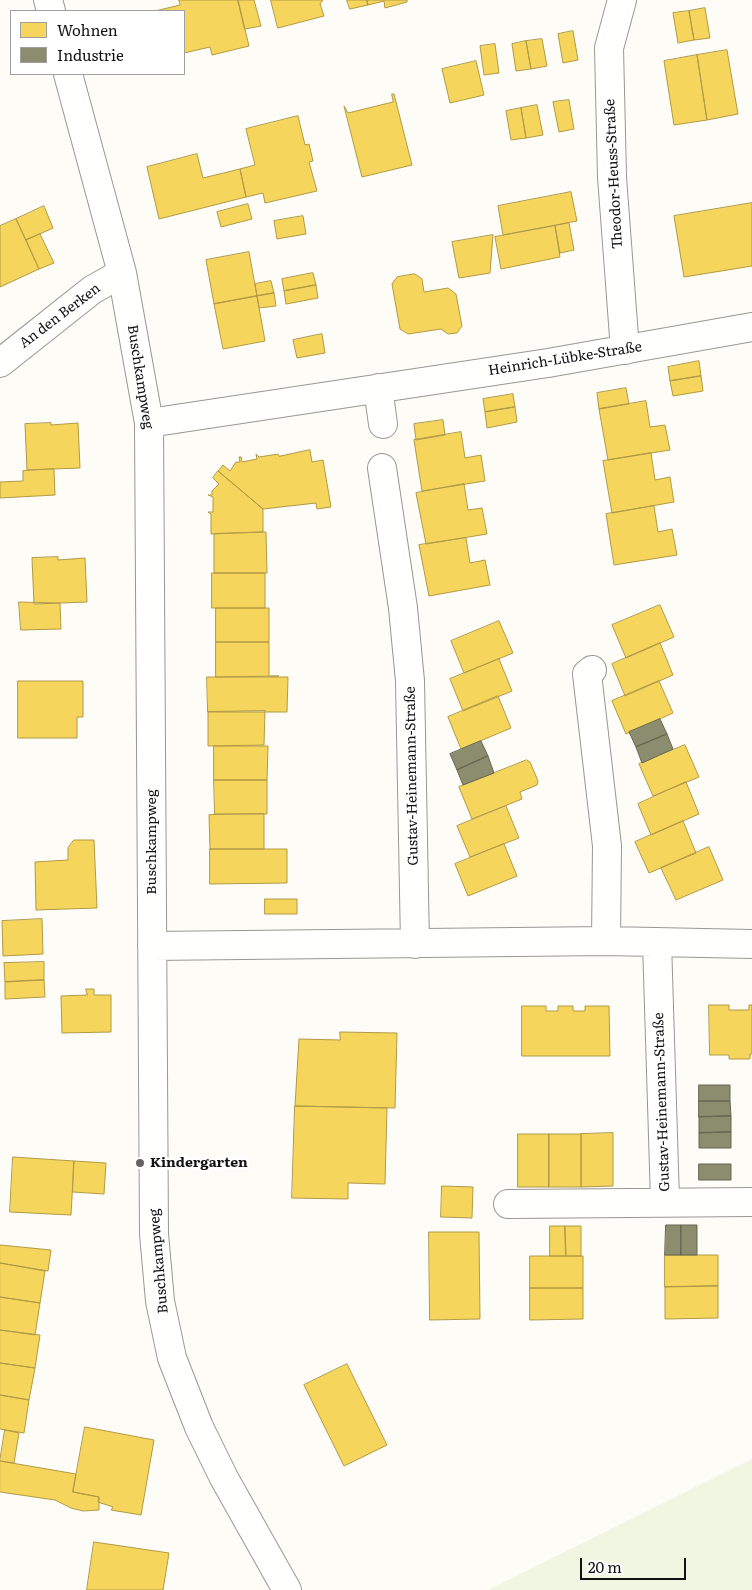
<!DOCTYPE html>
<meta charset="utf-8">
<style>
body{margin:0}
#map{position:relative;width:752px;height:1590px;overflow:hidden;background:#fdfcf7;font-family:Literata,serif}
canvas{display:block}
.legend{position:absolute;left:10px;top:10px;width:175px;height:65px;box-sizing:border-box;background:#fff;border:1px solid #a0a0a0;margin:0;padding:6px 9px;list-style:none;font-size:15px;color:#111}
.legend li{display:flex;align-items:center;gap:10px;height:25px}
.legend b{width:25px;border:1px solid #a0a0a0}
.scale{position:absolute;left:580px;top:1558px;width:106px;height:22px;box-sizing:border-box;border:2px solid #111;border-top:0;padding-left:6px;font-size:15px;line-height:18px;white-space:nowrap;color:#111;-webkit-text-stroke:4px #fff;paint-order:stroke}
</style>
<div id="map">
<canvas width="752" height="1590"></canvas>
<ul class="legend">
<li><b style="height:14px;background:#f6d55c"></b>Wohnen</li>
<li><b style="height:14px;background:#8c8c6e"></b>Industrie</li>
</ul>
<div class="scale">20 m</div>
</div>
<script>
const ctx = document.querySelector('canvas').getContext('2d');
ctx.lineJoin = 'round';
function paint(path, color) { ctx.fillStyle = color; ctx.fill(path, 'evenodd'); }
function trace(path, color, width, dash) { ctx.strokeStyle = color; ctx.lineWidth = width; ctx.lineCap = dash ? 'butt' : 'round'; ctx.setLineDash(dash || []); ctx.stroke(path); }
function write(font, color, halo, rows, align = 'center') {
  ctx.font = font + ' Literata,serif'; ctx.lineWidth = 5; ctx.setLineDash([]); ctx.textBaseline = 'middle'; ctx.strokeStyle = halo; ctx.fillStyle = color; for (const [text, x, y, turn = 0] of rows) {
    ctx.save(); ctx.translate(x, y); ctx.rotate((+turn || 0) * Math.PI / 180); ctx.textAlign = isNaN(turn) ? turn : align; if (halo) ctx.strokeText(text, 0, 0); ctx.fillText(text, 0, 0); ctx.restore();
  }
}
paint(new Path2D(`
 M752 1459V1590H488Z`), '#f0f6e1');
const homes = new Path2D(`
 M179 0H238L249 46 212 55 210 47 184 53V11H155L180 5Z
 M238 0H254L261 26 245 29Z
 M271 0H323L320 4 324 16 278 28Z
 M347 0H367L368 5 350 9Z
 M367 0H407V2L385 8 384 1 368 5Z
 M705 8 710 38 694 40 689 11Z
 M689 11 694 40 678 43 673 13Z
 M573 31 578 60 563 63 558 34Z
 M542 39 547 66 531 69 526 41Z
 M526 41 531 69 516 71 512 44Z
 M495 44 499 73 484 75 480 46Z
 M727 50 738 114 707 120 697 55Z
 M697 55 707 120 674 125 664 61Z
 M476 61 484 95 450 103 442 69Z
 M392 94H394L412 165 362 177 344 106 348 113 393 102Z
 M569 100 574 129 559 132 553 102Z
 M537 105 543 135 526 138 521 108Z
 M521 108 526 138 511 140 506 111Z
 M298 116 305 145 309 144 313 161 309 162 317 191 265 203 263 193 246 197 240 169 255 165 246 129Z
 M197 154 203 178 240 169 246 197 159 219 147 167Z
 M571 192 577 221 503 235 498 206Z
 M752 203V266L684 277 674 216Z
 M248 204 252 219 221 227 217 212Z
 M44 206 53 228 26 240 16 219Z
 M303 216 306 234 277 239 274 221Z
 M16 219 39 269 0 287V226Z
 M569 223 574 250 560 253 555 226Z
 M555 226 560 257 501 269 495 237Z
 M40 234 54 263 39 269 26 240Z
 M493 235 490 273 459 278 452 242Z
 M249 252 257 296 214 304 206 260Z
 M313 273 316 285 284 291 282 279Z
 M415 274 422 279 424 292 448 288 456 294 462 326 457 333 448 334 441 329 408 334 400 329 392 284 397 277Z
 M271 281 274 293 257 296 255 284Z
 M316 285 318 298 286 304 284 291Z
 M274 293 276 306 259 308 257 296Z
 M257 296 265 341 223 349 214 304Z
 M322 334 325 353 297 358 293 340Z
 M699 361 701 376 670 381 668 367Z
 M701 376 703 391 673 396 670 381Z
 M626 388 629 404 599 409 597 393Z
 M513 394 515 407 485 412 483 399Z
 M646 401 650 427 665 425 670 450 608 460 599 409Z
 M515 407 517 422 487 428 485 412Z
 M443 420 445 435 416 440 414 424Z
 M51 423V425L78 423 80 468 27 470 25 424Z
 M461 432 465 458 481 455 485 481 422 491 414 440Z
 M310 450 312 462 323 460 331 507 317 509 316 503 263 509 218 471 223 465 230 471 236 462H240L239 457H241L242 462 257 459 256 454 259 457 278 454 279 456Z
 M651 453 655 480 670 477 674 502 612 513 603 461Z
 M54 469 55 495 0 498V482L23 481V471Z
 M218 471 263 509V532L211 534V514L208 512H213V497L208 495H212V491L219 484 213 478Z
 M464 484 468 510 482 508 487 534 426 544 416 493Z
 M654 506 658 532 672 529 677 555 614 565 606 514Z
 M263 532H266L267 573H214V534Z
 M466 538 470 563 485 560 490 585 429 596 419 545Z
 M58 557V560L85 558 87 602 34 604 32 558Z
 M212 573H265V608H212Z
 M19 602 60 603 61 629 21 630Z
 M660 605 674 637 626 658 612 625Z
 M216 608H269V642H216Z
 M499 621 513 653 464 673 451 641Z
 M216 642H269V676H279L216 677Z
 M660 643 673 675 625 696 612 664Z
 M499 659 512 691 463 711 450 679Z
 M207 677H288L287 712H208Z
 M18 681H83V717H77V738H18Z
 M659 681 673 713 626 734 612 701Z
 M498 696 511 728 461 749 448 717Z
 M265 711 264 745 208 746V712Z
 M685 745 699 777 653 796 639 764Z
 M214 746H268L267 780H214Z
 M527 760 530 762 538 781 537 785 520 792 522 799 472 819 459 787Z
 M214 780H267V814H215Z
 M686 782 699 814 651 835 638 804Z
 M506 806 519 838 470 857 457 826Z
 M264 814V849H210L209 815Z
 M683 821 696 853 649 873 635 842Z
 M74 840H94L97 908 36 910 35 862 68 860V848Z
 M504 844 517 876 468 896 455 864Z
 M709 847 723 880 676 900 661 868Z
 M210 849H287V883L210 884Z
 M265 899H297V914H265Z
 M42 919 43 954 3 956 2 921Z
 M44 962V980L5 982 4 963Z
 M44 980 45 997 5 999V982Z
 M86 989H94V995H111V1032L62 1033 61 996 87 995Z
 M709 1005H729V1010H749V1005H752V1054H750V1059H729V1055H710Z
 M522 1006H546V1011H558V1006H573V1011H585V1006H609L610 1056H522Z
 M340 1032 397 1033 395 1108 295 1106 299 1039 340 1040Z
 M295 1106 387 1108 385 1184 348 1183V1199L292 1198Z
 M613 1133V1186L581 1187V1134Z
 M518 1134H549V1187H518Z
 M549 1134H581V1187H549Z
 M13 1157 74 1161 71 1215 10 1212Z
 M74 1161 106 1163 104 1194 73 1192Z
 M442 1186 473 1187 472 1218 441 1217Z
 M550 1226H565L566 1256H550Z
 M565 1226H581V1256H566Z
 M429 1232H479L480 1319 430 1320Z
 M0 1245 51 1250 48 1271 0 1263Z
 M665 1255H718V1286L665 1287Z
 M530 1256H583V1288H530Z
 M0 1263 45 1271 40 1303 0 1297Z
 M718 1286V1318L665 1319V1287Z
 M530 1288H583V1319L530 1320Z
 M0 1297 40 1303 35 1335 0 1330Z
 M0 1330 40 1335 35 1368 0 1363Z
 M0 1363 35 1368 29 1400 0 1395Z
 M347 1364 387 1445 344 1466 304 1385Z
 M0 1395 29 1400 24 1433 0 1429Z
 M85 1427 154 1440 141 1515 111 1510 113 1507 98 1502 99 1497 73 1492Z
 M5 1430 19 1433 14 1463 0 1461Z
 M0 1461 76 1474 73 1492 99 1497V1510L83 1511 71 1508 55 1500 0 1492Z
 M94 1542 169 1553 163 1590H87Z`);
paint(homes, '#f6d55c');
trace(homes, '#b19a46', 1);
const industry = new Path2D(`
 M660 719 667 734 636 747 629 732Z
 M667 734 673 749 642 763 636 747Z
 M481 741 488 756 457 770 450 754Z
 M488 756 494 773 463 785 457 770Z
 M699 1085H730V1101H699Z
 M699 1101H730L731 1116 699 1117Z
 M731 1116V1132L699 1133V1117Z
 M731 1132V1148H699V1133Z
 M699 1164H731V1180H699Z
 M666 1225H681V1255H665Z
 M681 1225H697V1255H681Z`);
paint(industry, '#8c8c6e');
trace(industry, '#676752', 1);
const minor = new Path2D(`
 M48 0 51 11
 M622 0 609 48 612 177 625 350
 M68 74 122 273 149 423 154 1234 160 1301 172 1358 199 1427 224 1478 287 1590
 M0 363 92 290 122 273
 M378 388 383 424
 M149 423 548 363 752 327
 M382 468 403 608 410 681 415 944
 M592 670 587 674 607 846 606 941
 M657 942 665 1201
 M152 946 606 941 752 944
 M508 1204 752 1202`);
trace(minor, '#979795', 30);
trace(minor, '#fffffe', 28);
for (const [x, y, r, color] of [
 [140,1163,5,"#646362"]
]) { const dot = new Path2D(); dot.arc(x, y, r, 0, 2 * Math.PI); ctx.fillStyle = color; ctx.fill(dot); trace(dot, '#fff', 2); }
write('14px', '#111', '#fff', [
 ["Theodor-Heuss-Straße",614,174,-93],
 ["An den Berken",60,316,-37],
 ["Heinrich-Lübke-Straße",565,359,-9],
 ["Buschkampweg",140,377,81],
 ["Gustav-Heinemann-Straße",412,776,-91],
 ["Buschkampweg",152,842,-90],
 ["Gustav-Heinemann-Straße",662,1102,-92],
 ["Buschkampweg",159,1261,-95]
]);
write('bold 14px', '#111', '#fff', [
 ["Kindergarten",150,1163]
], 'left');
</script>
